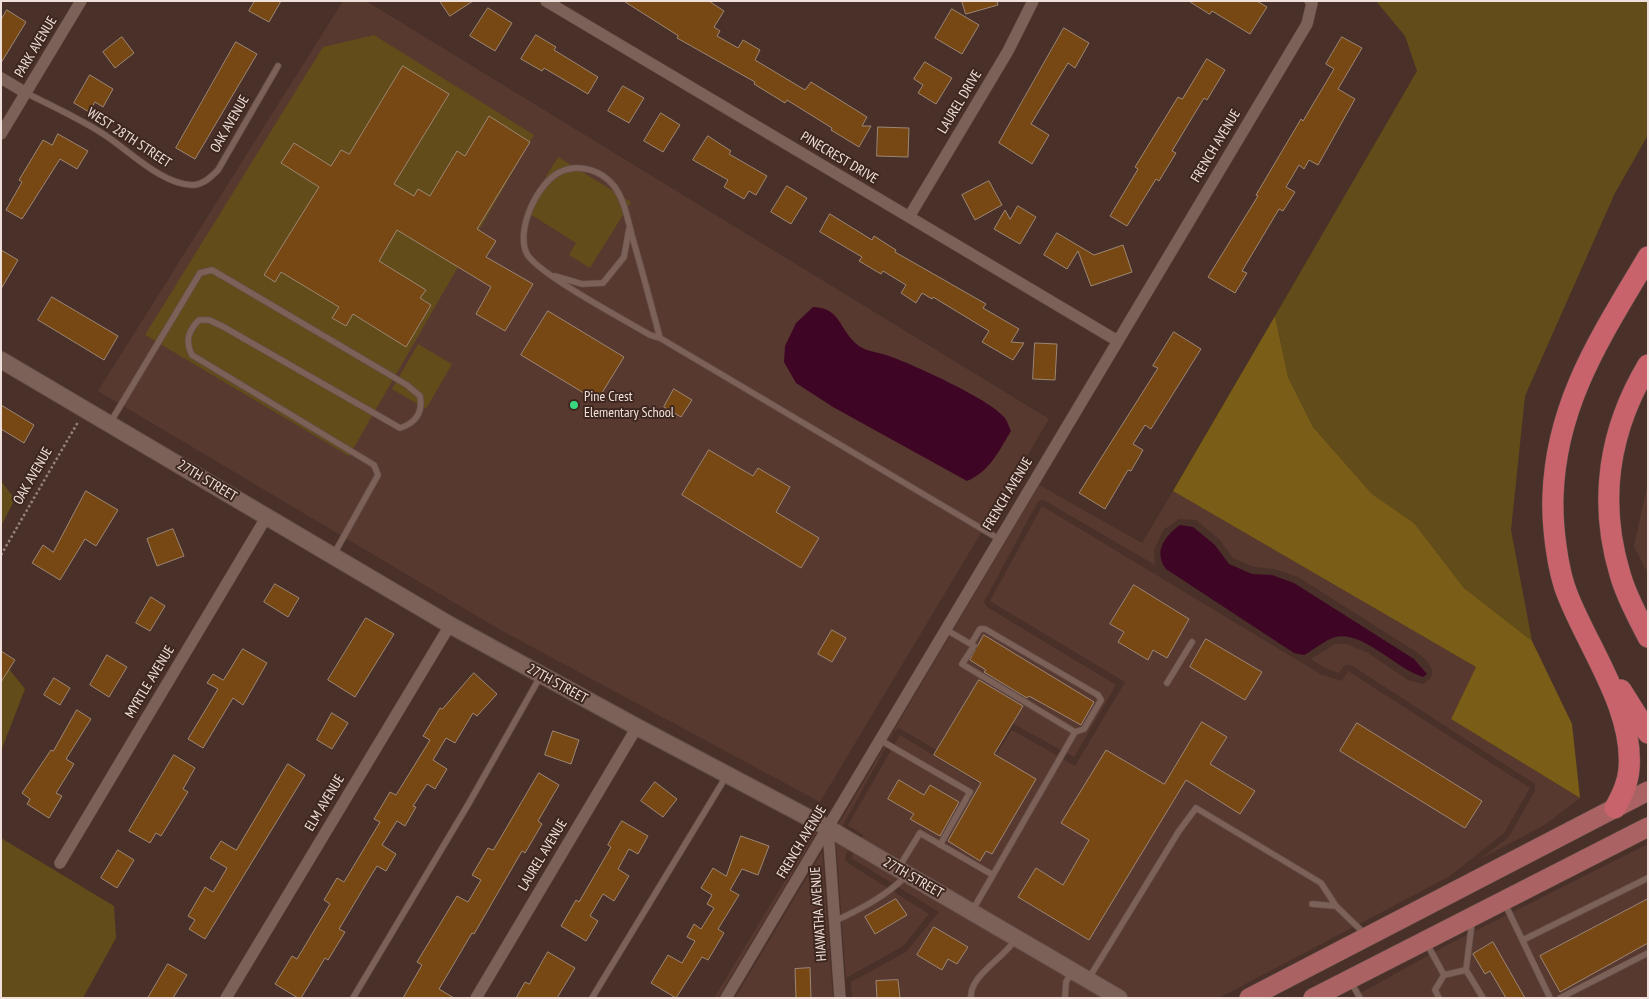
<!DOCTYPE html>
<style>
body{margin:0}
#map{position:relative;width:1649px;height:999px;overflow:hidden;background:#493129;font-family:"PT Sans Narrow",sans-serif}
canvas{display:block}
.frame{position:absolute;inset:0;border:2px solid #f0e0db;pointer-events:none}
</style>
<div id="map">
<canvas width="1649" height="999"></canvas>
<div class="frame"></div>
</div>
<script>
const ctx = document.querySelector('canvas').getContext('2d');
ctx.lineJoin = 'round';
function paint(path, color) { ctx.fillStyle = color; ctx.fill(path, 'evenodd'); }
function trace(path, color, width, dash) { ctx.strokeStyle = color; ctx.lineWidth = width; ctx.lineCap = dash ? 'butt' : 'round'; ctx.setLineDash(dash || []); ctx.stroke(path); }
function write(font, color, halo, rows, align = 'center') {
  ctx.font = font + ' "PT Sans Narrow",sans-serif'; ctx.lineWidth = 4; ctx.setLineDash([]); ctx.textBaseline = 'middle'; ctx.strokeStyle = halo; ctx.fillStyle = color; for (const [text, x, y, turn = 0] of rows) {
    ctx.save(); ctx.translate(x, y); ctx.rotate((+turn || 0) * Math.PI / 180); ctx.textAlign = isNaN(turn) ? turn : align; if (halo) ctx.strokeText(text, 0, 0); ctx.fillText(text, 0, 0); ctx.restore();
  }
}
paint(new Path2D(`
 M343 1H366L1049 419 820 802 497 628 98 391Z
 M1648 482V574L1634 546Z
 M1039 485 1142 543 1173 491 1476 667 1451 719 1580 798 1543 826 1480 859 1508 838 1535 791V784L1351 665H1345L1339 673 1325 668 1311 659 1335 644H1347L1368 653 1408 680 1423 684 1430 679 1433 672 1428 662 1418 653 1298 577 1274 569 1254 567 1233 558 1220 540 1196 520 1179 519 1163 530 1154 550 1155 565 1042 499 1037 503 984 602 987 607 1116 685 1074 757 1012 723 977 774 899 728 894 732 842 827 838 825Z
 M1042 506 1322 675 1342 681 1348 671 1530 788 1504 833 1450 876 1219 998H852L851 982 906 952 939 912 851 858 863 835 848 825 900 735 978 783 1012 730 1075 766 1125 682 990 601Z
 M815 831 817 832 718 998H714Z
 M836 843 848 849 845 859 848 863 929 914 903 946 846 978Z
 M1648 844V998H1352L1447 945Z
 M822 852 833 998H735Z`), '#583930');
paint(new Path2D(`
 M1376 1H1648V135L1615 193 1525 396 1511 530 1532 641 1464 588 1414 523 1372 494 1313 427 1288 377 1275 316 1417 71 1405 36Z
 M374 35 534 135 349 456 145 335 323 47Z
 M558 157 631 202 590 268 569 255 576 243 525 211Z
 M418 344 452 364 426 409 392 389Z
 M1 481 15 499 1 526Z
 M1 665 9 669 25 689 1 751Z
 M1 838 114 906 116 938 83 998H1Z`), '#614c1a');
paint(new Path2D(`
 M1275 316 1288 377 1313 427 1372 494 1414 523 1464 588 1532 641 1572 724 1580 798 1451 719 1476 667 1173 491Z`), '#7a5d17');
paint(new Path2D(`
 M813 307C842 308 838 330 859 346 867 352 883 353 892 357 916 366 989 399 1004 417 1007 420 1009 427 1011 431 999 451 989 472 967 481L833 407 796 383 784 362 785 346 796 323Z
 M1180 525 1193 527 1215 545 1229 564 1252 574 1272 575 1294 583 1414 659 1427 674 1423 677C1396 669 1364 631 1335 637 1327 639 1312 651 1304 655L1294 653 1166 569C1153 551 1165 536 1180 525Z`), '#3e0524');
const building = new Path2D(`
 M255 1H281L269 22 249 11Z
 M440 1H473L450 16Z
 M624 1H709L724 11 714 27 720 31 717 36 738 48 743 40 760 50 755 60 805 90 811 82 867 117 862 126H871L859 147 831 130 832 128 787 100 785 103 754 84 755 82 677 38 678 36Z
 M962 1H997L998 5 966 14Z
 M1189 1H1257L1267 7 1250 34 1212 11 1210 14Z
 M488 8 512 23 495 51 470 36Z
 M952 9 979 25 962 54 935 38Z
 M7 10 26 22 1 63V20Z
 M1064 28 1089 43 1075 68 1068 63 1031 124 1049 135 1032 164 999 143Z
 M536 35 556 47 554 50 598 77 588 94 544 68 542 71 521 59Z
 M122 37 134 53 115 68 103 52Z
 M1342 37 1362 48 1338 89 1355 99 1318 165 1309 160 1304 169 1299 165 1286 187 1295 192 1283 211 1279 209 1242 271 1247 273 1235 293 1208 277 1258 196 1256 195 1301 119 1303 121 1334 69 1326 64Z
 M236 42 257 54 195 159 176 148Z
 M1207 59 1225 70 1207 100 1204 98 1172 151 1176 153 1159 181 1156 179 1127 226 1110 216 1138 169 1135 167 1178 97 1182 99Z
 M925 62 952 78 936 104 918 93 923 85 914 79Z
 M403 66 449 94 394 184 414 196 418 189 430 196 457 151 465 156 489 116 530 142 477 229 496 241 486 257 533 284 505 331 476 314 491 287 397 230 379 261 426 290 420 298 431 305 406 347 353 314 346 326 332 318 339 307 281 272 275 282 264 275 319 187 281 163 294 143 331 166 341 150 349 154Z
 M90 75 113 89 103 107 95 102 89 112 74 103Z
 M623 86 644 98 629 123 608 111Z
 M661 113 680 125 663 152 644 141Z
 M878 127 909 128 908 157 877 156Z
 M58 134 88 151 77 169 60 159 22 219 6 210 22 182 19 180 43 140 52 145Z
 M708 136 731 151 729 154 767 176 756 195 749 191 744 199 724 187 728 180 693 160Z
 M989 181 1002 205 975 220 962 195Z
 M787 186 807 198 791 224 771 212Z
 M1018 206 1036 217 1020 244 994 229 1005 210 1010 219Z
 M830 214 872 240 874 236 896 250 895 252 986 304 983 308 1019 329 1011 342 1024 343 1013 360 982 342 989 331 933 297 932 299 922 293 916 303 901 293 906 285 883 271 881 274 859 261 862 257 820 232Z
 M1057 233 1094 255 1123 245 1132 272 1091 286 1078 251 1067 269 1044 255Z
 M1 250 18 260 1 289Z
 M52 297 118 336 104 360 38 320Z
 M548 311 624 357 597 401 521 355Z
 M1174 332 1201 349 1151 429 1145 425 1133 444 1143 450 1131 471 1128 470 1105 509 1079 493 1158 368 1153 366Z
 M1035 343 1057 344 1055 380 1033 379Z
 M674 389 692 400 681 417 664 407Z
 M1 405 34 425 24 443 1 429Z
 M709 450 753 476 758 468 790 487 776 512 819 538 801 568 682 495Z
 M86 491 118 510 96 546 85 539 60 580 32 563 43 545 53 552Z
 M173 529 184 556 157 566 147 539Z
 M275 584 299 598 288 617 264 602Z
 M1134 585 1189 619 1167 658 1153 650 1148 660 1118 642 1124 632 1110 624Z
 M151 597 165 606 150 631 136 623Z
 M366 618 394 634 355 697 328 680Z
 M832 630 846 638 832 662 818 654Z
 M984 635 1094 702 1081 725 1029 696 1027 698 984 672 986 670 970 660Z
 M1206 639 1262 672 1245 700 1190 667Z
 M243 649 267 663 243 705 233 698 203 748 188 739 218 689 207 683 213 674 223 680Z
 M1 651 15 660 1 682Z
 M107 655 127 667 109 697 90 685Z
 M474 673 497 694 477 716 473 713 455 743 446 738 433 760 447 769 435 789 427 784 413 806 416 807 405 826 397 821 382 845 396 854 386 871 377 866 372 874 339 929 345 932 328 960 325 958 301 998H298L275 984 292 956 297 959 330 904 324 900 337 878 344 882 380 822 374 819 390 792 396 795 430 740 423 736 440 708 442 709Z
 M54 678 70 688 60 705 44 695Z
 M979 680 1023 706 994 754 1036 779 992 854 986 851 980 861 948 841 981 783 934 755Z
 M77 710 91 719 66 759 74 764 56 793 62 796 49 818 27 804 30 799 22 793 51 750 53 751Z
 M332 713 348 723 332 749 317 740Z
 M1202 722 1227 737 1210 764 1255 791 1240 814 1186 780 1089 940 1018 897 1036 868 1063 885 1089 840 1061 823 1106 750 1164 784Z
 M1357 723 1482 801 1465 828 1340 751Z
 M553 731 579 740 571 764 545 755Z
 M174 755 195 768 183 789 188 792 161 836 156 833 150 843 129 831Z
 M288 764 305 775 205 939 189 929 195 920 188 916 205 887 213 892 227 868 210 858 221 841 236 850Z
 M539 773 559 785 538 821 542 824 525 853 522 851 474 934 472 933 439 989 454 998H403L422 965 417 962 457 896 468 902 481 880 472 875 488 848 493 850Z
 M899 780 924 795 930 785 959 802 940 836 910 819 914 814 888 799Z
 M655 782 677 799 663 817 641 801Z
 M622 821 648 836 638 854 629 849 618 869 629 876 614 901 603 894 590 916 598 921 586 941 561 926 576 900 579 902 611 847 608 845Z
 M741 836 769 846 758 875 742 869 730 890 739 895 718 929 724 933 708 960 702 957 676 998 651 983 668 955 682 963 695 941 687 937 694 924 701 929 714 908 707 904 712 895 701 888 713 868 726 876Z
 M118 850 134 860 117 888 101 878Z
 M896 899 907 915 875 934 865 917Z
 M1648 899V943L1560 992 1540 956Z
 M934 927 968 947 957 964 948 959 942 970 917 955Z
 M1493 942 1525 998H1506L1490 971 1485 974 1473 954Z
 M548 952 575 968 557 998H516L525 982 529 984Z
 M168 964 187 975 173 998H148Z
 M810 968 811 998H796L795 969Z
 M898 980 900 998H877L876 981Z`);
paint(building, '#784814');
trace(building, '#9c8674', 1);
const lane = new Path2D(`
 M26 93C50 105 74 116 97 130 125 146 159 184 192 185 203 185 211 177 218 170L278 66
 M555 276 582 284 603 283 624 257 629 229
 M660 338C651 304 642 270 632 236 628 220 624 199 614 186 601 170 579 163 560 172 537 183 515 231 527 254 538 274 625 320 650 335L660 338 999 539
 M110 423 200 273 212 270 219 274 407 385 420 396C423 412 416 423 400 428L222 326 209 320H199C188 331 185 341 192 355L374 465 378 475 334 554
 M945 629 974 646 962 664 1075 732 993 875
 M971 644 980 629H985L1098 695 1101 700 1084 729 1075 732
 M1167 683 1192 642
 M880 740 970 792 940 845
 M899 867 920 833 993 875 972 911
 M1312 904 1336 906 1366 935
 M1505 904 1550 998
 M835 921C861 909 886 896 906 876
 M1472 922 1466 970 1483 998
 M1523 940 1648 878
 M1427 944 1444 975 1435 990 1439 998
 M1444 975 1466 970
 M1089 978 1179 831 1196 808 1321 883 1336 906
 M1351 982 1360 998
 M353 998 469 803 540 677
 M592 998 727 775
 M971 998C969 976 1003 959 1015 940
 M1065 998 1066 982 1072 972
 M1560 998 1648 953`);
const street = new Path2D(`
 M546 1 1116 340
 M1 78 26 93
 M1 134 81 1
 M909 217 1008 51 1033 1
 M828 828 840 998
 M60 863 267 516
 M226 998 450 625
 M476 998 637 727
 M726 998 1307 24 1312 3 1310 1`);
const secondary = new Path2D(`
 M1 360 450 625 637 727 828 828 1119 998`);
const primary = new Path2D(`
 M1249 998 1648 791
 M1313 998 1648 827`);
const highway = new Path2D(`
 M1648 365C1609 430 1598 501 1620 574 1626 596 1638 617 1648 637
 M1621 690 1648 733
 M1615 808C1622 795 1628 783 1629 769 1634 710 1589 649 1568 596 1557 570 1552 524 1553 496 1556 402 1602 335 1648 257`);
trace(lane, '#64504a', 7);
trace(street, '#64504a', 12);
trace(secondary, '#64504a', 18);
trace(primary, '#64504a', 20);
trace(highway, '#64504a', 22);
trace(new Path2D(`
 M1 555 78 422`), '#96827b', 2.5, [2.5, 2.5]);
trace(lane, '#7c6158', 5.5);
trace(street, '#7c6158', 11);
trace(secondary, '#7c6158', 16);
trace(primary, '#aa6263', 19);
trace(highway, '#c8636b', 21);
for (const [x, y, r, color] of [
 [574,405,5,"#39d87f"]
]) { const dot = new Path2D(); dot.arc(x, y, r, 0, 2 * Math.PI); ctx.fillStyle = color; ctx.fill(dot); trace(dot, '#3e271f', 2); }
write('14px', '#f0e0db', '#3e271f', [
 ["PARK AVENUE",36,47,-59],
 ["LAUREL DRIVE",960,102,-59],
 ["OAK AVENUE",230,124,-60],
 ["WEST 28TH STREET",129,138,33],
 ["FRENCH AVENUE",1216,146,-59],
 ["PINECREST DRIVE",839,158,31],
 ["OAK AVENUE",33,476,-60],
 ["27TH STREET",207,481,31],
 ["FRENCH AVENUE",1008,494,-59],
 ["MYRTLE AVENUE",150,682,-59],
 ["27TH STREET",557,684,29],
 ["ELM AVENUE",325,803,-59],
 ["FRENCH AVENUE",802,842,-59],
 ["LAUREL AVENUE",543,855,-59],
 ["27TH STREET",913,878,30],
 ["HIAWATHA AVENUE",819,914,-94]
]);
write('14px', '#f0e0db', '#3e271f', [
 ["Pine Crest",584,397],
 ["Elementary School",584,413]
], 'left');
</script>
